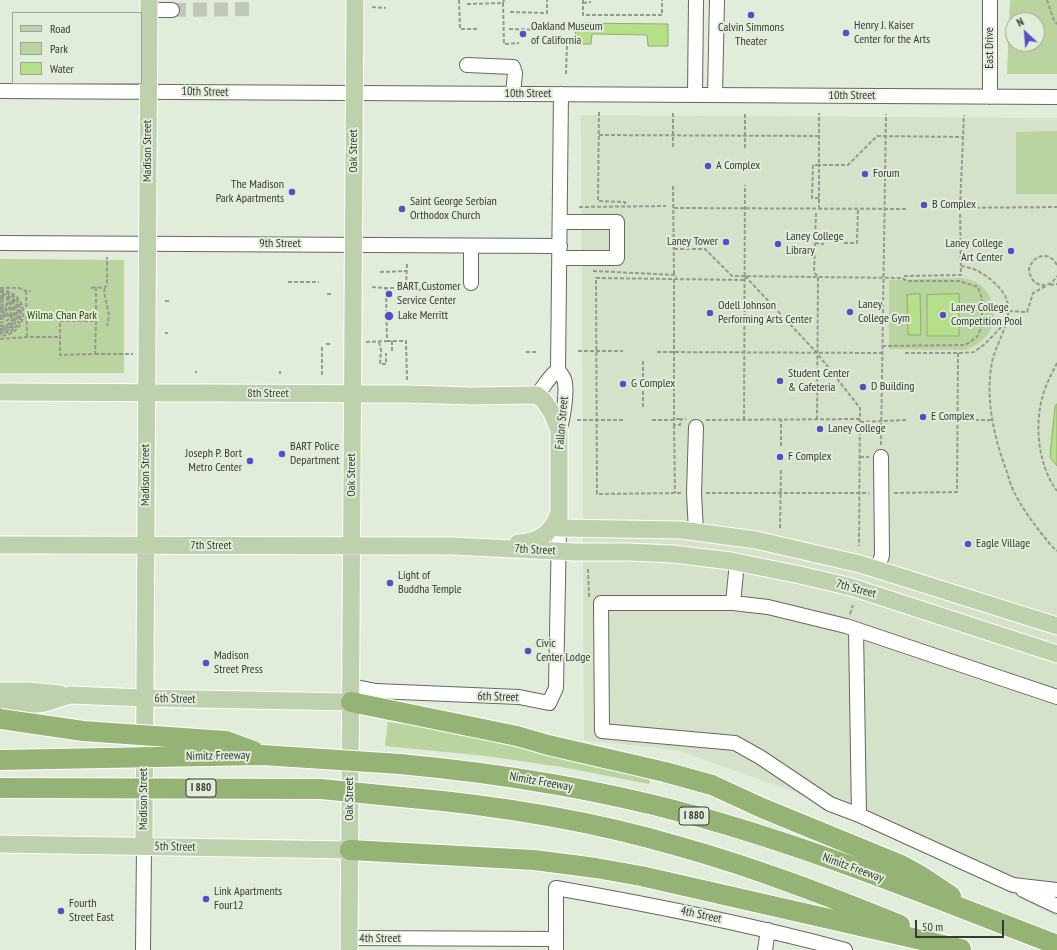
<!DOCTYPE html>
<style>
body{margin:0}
#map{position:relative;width:1057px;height:950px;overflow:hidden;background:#e2ecda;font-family:"PT Sans Narrow",sans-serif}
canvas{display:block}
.legend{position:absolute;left:12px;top:12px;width:130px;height:72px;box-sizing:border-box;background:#e2ecda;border:1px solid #9ea597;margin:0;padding:5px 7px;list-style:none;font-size:12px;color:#373a33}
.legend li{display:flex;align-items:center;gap:8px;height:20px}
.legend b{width:20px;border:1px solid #9ea597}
.north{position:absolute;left:1005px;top:12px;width:40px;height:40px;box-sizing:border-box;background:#e2ecda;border:1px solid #9ea597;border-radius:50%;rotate:334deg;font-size:11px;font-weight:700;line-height:16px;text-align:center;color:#373a33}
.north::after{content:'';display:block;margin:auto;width:14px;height:18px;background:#554fc7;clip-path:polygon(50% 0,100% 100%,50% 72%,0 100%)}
.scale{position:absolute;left:915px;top:920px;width:89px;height:18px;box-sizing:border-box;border:2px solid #373a33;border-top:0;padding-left:5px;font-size:12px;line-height:14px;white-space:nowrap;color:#373a33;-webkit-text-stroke:3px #e2ecda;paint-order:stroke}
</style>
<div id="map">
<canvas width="1057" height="950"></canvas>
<ul class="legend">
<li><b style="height:5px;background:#bfd1ac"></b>Road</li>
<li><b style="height:11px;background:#b9d49e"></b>Park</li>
<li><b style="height:11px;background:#b5df89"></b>Water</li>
</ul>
<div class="north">N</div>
<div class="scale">50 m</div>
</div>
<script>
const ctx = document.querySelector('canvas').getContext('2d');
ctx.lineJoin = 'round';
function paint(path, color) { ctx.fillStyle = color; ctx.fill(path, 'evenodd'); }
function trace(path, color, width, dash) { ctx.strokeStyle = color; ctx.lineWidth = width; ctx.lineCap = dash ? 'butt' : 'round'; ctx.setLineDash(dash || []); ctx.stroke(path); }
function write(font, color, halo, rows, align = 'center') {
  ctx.font = font + ' "PT Sans Narrow",sans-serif'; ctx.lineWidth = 4; ctx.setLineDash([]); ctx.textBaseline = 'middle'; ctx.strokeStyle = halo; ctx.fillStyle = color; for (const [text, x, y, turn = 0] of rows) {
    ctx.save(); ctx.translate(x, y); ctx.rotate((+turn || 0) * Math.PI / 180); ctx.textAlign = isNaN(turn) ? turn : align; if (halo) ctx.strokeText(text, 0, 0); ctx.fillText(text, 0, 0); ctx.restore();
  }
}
paint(new Path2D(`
 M581 115 1057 118V917L859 815 677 750 584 740Z`), '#d5e2c9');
paint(new Path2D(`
 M1010 0H1057V74H1007ZM1013 20H1037V44H1013Z
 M1057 131V194H1016V132Z
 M0 259 124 260V373H0Z
 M961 278C967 279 974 280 979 284 993 293 998 316 990 331 984 341 975 346 965 350L889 349V280Z
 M388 722 493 738 651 775 649 784 562 767 486 756 385 746Z`), '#b9d49e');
const water = new Path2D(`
 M576 23 668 24V46H648L647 35 592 34 591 44H576Z
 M920 294 921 335H908L907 295Z
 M959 294V336H927V295Z
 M1057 404V466L1050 457 1055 406Z`);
paint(water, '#b5df89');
trace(water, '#8fae6f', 1);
trace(new Path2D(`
 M172 10 252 9`), '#c0c8b9', 14, [14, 7]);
const minor = new Path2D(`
 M149 10H172
 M467 65 513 67 515 73 513 94
 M0 91 1057 97
 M695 95 696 0
 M715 95 717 0
 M990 97V0
 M0 243 560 246
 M560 258H617V222H561
 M471 283V246
 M537 395C544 387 549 376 558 370
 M559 430C563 420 568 389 564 379 563 376 560 373 558 370L561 94
 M696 532 694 493 696 427
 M878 569 882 555 881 457
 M733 603 737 562
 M856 630 859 815
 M351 686 376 691 519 697 549 703 556 688 559 528
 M1057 697 846 626 768 607 733 603H601L602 731 735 743 760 757 830 804 859 815 1013 885 1057 890
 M1023 890 1057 906
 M349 938 556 939
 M143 950 144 846
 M556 950V888C653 905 749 924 845 950
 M765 950 768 930`);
const major = new Path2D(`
 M0 392 407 394 473 396 537 395 544 401 552 413 559 430V528L681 530 756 540 860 564 1057 626
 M518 543C538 542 551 534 558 515
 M0 545 452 546 575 552H629L673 554 731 561 800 575 851 587 1057 654
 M0 691H29L60 694
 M0 708 45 703 70 695 144 698 351 702
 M0 844 350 850
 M144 846 149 0
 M349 950 355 0`);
const highway = new Path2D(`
 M351 702 517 736 548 745 665 772 712 785 762 808 901 865 921 876 951 896
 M400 764C496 773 592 788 685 813 812 847 934 898 1057 945
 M401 797C495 805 590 820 681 847 756 868 828 896 900 925
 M350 850 534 860 596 868 641 876 961 949`);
trace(minor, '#626a5b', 16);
trace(major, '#fff', 19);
trace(highway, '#fff', 22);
trace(new Path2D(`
 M459 0 460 29H478
 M583 0V15H662V0
 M1047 0 1054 21 1057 24
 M503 3 504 44 519 43
 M583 3 591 2
 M467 4 503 3 504 0
 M372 7 386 8
 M510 12 547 13V0
 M509 29 548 30
 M566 74 567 44
 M599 112 598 201 625 202V206
 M599 135 819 136
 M673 147V112
 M745 148V113
 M673 186 674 275
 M819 198H812L813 165H819V113
 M579 207 666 206
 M674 208 908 209
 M940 208 1057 207
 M819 209V165H848L877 136 963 137
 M816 213 814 272 818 277 817 420
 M815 243 824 244
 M844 243H857L858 209
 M674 249H705L732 276 902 278 907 281H959L978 287 982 299V326L977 337 965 345 882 346
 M1057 265C1049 250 1033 255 1029 269 1030 286 1048 292 1057 276
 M961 266C966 267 971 268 976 270 987 275 1004 289 1007 301 1013 320 996 343 992 362 985 399 994 438 1007 472 1009 479 1011 486 1014 492 1021 506 1031 520 1041 533 1046 539 1051 546 1057 551
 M593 271 676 275V277
 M380 272 407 271
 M745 276 817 353 860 408 859 546
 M904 276 961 275 960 208 964 115
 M674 279V425H680L681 419H686
 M288 282H319
 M1050 285 1057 284
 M372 287 385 288
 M0 288H19L26 291H31
 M91 288 96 287
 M105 288 104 292 109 315 107 326
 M406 288 409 290 432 289
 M0 290C31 292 31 334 0 336
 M26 291 27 337
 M0 292C17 293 25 307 19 323L18 322C23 308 15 295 0 294
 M327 294H332
 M0 296C24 297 24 330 0 330
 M0 297C22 298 22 328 0 329
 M0 299 7 300 6 301
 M0 301 8 304
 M165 301H169
 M0 304 6 306
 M0 307H3V306
 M0 309H2L0 310
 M0 311 3 313 0 315
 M1009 311 1027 312 1033 293 1046 286
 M4 317 5 316H4L0 317 4 314 3 310 5 315H6V313
 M0 319C5 319 7 316 7 312L4 308 5 307 8 311 7 317 9 315
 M60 321H96L95 354 60 355Z
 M96 321V287L105 288 107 283V257
 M0 323 8 320C12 315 11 309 6 305L7 304 11 310V318L12 316
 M0 326C18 325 15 311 8 301 20 311 15 326 0 327
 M0 332 7 331 16 325 17 326 11 331 0 334
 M165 333H168
 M0 339 27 337H60
 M387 341H406L407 380
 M366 342 387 341 386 288H406L407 263
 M379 342 381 350 380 364H386V353
 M326 344H331
 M392 351V341
 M578 351H623
 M526 352H538
 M657 352 882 353
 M905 353H961L974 352 985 344 1005 323 982 318
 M95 354H133
 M643 361V407
 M1057 363C1052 373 1046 384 1043 395 1034 425 1038 465 1057 491
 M196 371V373
 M280 374V371
 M322 375V347
 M676 419H681
 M577 420H624
 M652 420H674
 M706 420 860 419
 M744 420 745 185
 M939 420H992
 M860 422 907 420
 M674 425 675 493
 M881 445 886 114
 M781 446V420
 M860 457H869
 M681 493 597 494 596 278 745 280
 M706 493H869
 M894 493 957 492 958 353
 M780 528 781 468
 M588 569 589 597 590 598
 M850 614 853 605`), '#949b8e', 2, [4, 2]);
trace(minor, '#fff', 14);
trace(major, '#bfd1ac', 17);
trace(highway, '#94b374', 20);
const highwayBridge = new Path2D(`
 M0 719 83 731 226 741 253 751
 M0 760 262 755 400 764
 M0 788 321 789 401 797`);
trace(highwayBridge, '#fff', 22, []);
trace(highwayBridge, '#94b374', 20);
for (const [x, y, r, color] of [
 [751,15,4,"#554fc7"],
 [846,33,4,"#554fc7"],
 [523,34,4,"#554fc7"],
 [708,166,4,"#554fc7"],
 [865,174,4,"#554fc7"],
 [292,192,4,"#554fc7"],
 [924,205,4,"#554fc7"],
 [402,209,4,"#554fc7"],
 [726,242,4,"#554fc7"],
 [778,244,4,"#554fc7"],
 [1011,251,4,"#554fc7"],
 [389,294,4,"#554fc7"],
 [850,312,4,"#554fc7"],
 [710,313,4,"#554fc7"],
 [943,315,4,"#554fc7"],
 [389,316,5,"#554fc7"],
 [780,381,4,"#554fc7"],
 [623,384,4,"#554fc7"],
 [863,387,4,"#554fc7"],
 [923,417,4,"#554fc7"],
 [820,429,4,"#554fc7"],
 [282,454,4,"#554fc7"],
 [780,457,4,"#554fc7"],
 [250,461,4,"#554fc7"],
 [968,544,4,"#554fc7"],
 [390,583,4,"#554fc7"],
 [528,651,4,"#554fc7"],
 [206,663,4,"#554fc7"],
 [206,899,4,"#554fc7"],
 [61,911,4,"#554fc7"]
]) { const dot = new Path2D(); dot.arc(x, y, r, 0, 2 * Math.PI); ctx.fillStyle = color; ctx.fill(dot); trace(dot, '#e2ecda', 1.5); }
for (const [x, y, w] of [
 [201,788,30],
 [694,816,30]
]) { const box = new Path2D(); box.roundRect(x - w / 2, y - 9, w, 18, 3); ctx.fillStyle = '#e2ecda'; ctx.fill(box); trace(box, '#373a33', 1); }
write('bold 11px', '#373a33', null, [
 ["I 880",201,788],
 ["I 880",694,816]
]);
write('12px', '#373a33', '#e2ecda', [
 ["Henry J. Kaiser",854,26],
 ["Center for the Arts",854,40],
 ["Oakland Museum",531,27],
 ["of California",531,41],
 ["Calvin Simmons",751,28,"center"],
 ["Theater",751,42,"center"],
 ["A Complex",716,166],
 ["Forum",873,174],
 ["The Madison",284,185,"right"],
 ["Park Apartments",284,199,"right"],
 ["Saint George Serbian",410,202],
 ["Orthodox Church",410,216],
 ["B Complex",932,205],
 ["Laney College",786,237],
 ["Library",786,251],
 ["Laney Tower",718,242,"right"],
 ["Laney College",1003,244,"right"],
 ["Art Center",1003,258,"right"],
 ["BART Customer",397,287],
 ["Service Center",397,301],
 ["Laney",858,305],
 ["College Gym",858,319],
 ["Odell Johnson",718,306],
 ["Performing Arts Center",718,320],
 ["Laney College",951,308],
 ["Competition Pool",951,322],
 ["Lake Merritt",398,316],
 ["Student Center",788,374],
 ["& Cafeteria",788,388],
 ["G Complex",631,384],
 ["D Building",871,387],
 ["E Complex",931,417],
 ["Laney College",828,429],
 ["BART Police",290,447],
 ["Department",290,461],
 ["Joseph P. Bort",242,454,"right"],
 ["Metro Center",242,468,"right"],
 ["F Complex",788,457],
 ["Eagle Village",976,544],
 ["Light of",398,576],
 ["Buddha Temple",398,590],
 ["Civic",536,644],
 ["Center Lodge",536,658],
 ["Madison",214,656],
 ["Street Press",214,670],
 ["Link Apartments",214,892],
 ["Four12",214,906],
 ["Fourth",69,904],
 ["Street East",69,918]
], 'left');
write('12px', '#373a33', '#e2ecda', [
 ["East Drive",990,48,-90],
 ["10th Street",205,92,1],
 ["10th Street",528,94],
 ["10th Street",852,96],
 ["Madison Street",148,151,-90],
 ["Oak Street",354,151,-90],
 ["9th Street",280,244],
 ["8th Street",268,394],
 ["Fallon Street",562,423,-85],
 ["Madison Street",146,475,-90],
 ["Oak Street",352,475,-90],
 ["7th Street",211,546],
 ["7th Street",535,550,3],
 ["7th Street",856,589,15],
 ["6th Street",498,697,2],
 ["6th Street",175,699,1],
 ["Nimitz Freeway",218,756,-1],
 ["Nimitz Freeway",541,782,10],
 ["Madison Street",144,799,-90],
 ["Oak Street",350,799,-90],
 ["5th Street",175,847,1],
 ["Nimitz Freeway",853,868,20],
 ["4th Street",701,915,12],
 ["4th Street",380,939]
]);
write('12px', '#2d4608', '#e2ecda', [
 ["Wilma Chan Park",62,316]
]);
</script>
